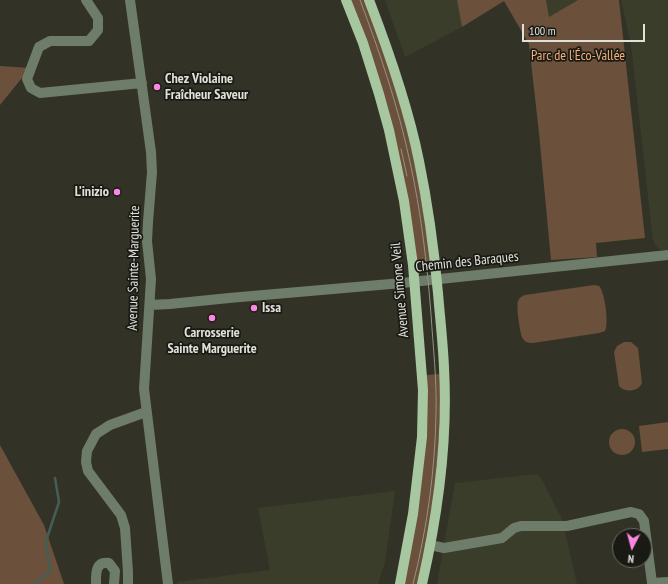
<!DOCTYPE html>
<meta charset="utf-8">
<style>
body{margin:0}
#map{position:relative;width:668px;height:584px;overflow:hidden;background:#323326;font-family:"PT Sans Narrow",sans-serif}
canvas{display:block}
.north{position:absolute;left:612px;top:528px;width:40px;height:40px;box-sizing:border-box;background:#191a14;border:1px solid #696a63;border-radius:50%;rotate:186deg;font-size:11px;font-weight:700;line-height:16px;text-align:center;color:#e0e1d9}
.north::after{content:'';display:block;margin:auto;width:14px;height:18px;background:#fd86e2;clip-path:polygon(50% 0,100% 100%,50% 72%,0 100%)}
.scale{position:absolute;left:522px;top:24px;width:123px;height:18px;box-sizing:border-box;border:2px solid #e0e1d9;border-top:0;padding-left:5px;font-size:12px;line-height:14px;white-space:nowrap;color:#e0e1d9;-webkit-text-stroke:3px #191a14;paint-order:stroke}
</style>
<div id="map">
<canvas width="668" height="584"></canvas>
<div class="north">N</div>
<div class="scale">100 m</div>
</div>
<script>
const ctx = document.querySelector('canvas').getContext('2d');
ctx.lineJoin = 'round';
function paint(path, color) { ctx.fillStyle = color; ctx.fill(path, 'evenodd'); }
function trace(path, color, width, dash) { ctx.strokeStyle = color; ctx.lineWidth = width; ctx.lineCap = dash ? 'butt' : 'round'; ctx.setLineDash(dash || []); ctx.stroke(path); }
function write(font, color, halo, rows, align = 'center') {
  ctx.font = font + ' "PT Sans Narrow",sans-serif'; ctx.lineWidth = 3.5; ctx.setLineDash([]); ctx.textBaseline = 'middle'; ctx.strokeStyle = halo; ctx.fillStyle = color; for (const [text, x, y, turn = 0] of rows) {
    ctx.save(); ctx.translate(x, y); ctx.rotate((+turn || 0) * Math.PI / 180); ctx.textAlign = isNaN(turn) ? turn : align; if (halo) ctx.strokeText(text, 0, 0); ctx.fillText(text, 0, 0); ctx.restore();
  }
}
paint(new Path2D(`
 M385 0H457L462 27 405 57Z
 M546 0H578L549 18Z
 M621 0H668V251L659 249 655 245 653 240 631 45Z
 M537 474 541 478 562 519 577 584H437L455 483Z
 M395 491 385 562 378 584H177V582L270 570 258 508Z`), '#3b3d2b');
paint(new Path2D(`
 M351 0H366L396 89 415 160 431 261 417 262 414 240Z
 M457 0H546L549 17 578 0H619L645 238 596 243 597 257 551 260 539 133 529 44 504 1 462 27Z
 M0 66 30 68 0 105Z
 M594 285 599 286C605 292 609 324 605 331L599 333 533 343C528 343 524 342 522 337 520 332 516 306 518 301 519 298 522 296 525 295Z
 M624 342H631L638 348 642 383C638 392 625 393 619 386L614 352 617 346Z
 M439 374 441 375C440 422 438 469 431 515 428 538 422 561 418 584H404L426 376 427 375Z
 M668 422V449L642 452 639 426Z
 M609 442a13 13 0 1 1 26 0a13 13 0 1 1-26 0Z
 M0 445 44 525 64 584H0Z`), '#6b503b');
trace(new Path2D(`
 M34 584 50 572 46 541 59 502 55 478`), '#455e54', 2.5);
trace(new Path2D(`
 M86 0 98 18V30L89 41H50L39 47 27 79 31 88 40 93 142 83
 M130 0 151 152 152 172 148 222 147 241 151 279 144 389 168 584
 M150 305 170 304 229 298 402 283 668 255
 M430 545 444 548 502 538 514 528 521 526H567L631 512 639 514 644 521 652 583 668 582
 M96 584C96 574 95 561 109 563L115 571 114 584
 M128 584V572L125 528 121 515 88 471 86 462 87 451 96 434 110 425 146 412`), '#6d7d6a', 10);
trace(new Path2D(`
 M346 0 363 43 379 94 389 130 404 201 413 265 423 390 422 437 413 514 400 584
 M369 0C389 52 408 106 419 161 428 205 434 249 438 293 440 318 443 343 444 368 448 440 438 514 422 584`), '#a7c7a0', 10);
trace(new Path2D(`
 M360 0C380 53 398 106 410 162 421 212 427 263 431 314 433 347 437 380 436 414 435 471 427 529 413 584
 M401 149 407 176`), '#929388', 1);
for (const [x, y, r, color] of [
 [157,87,4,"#fd86e2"],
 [117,192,4,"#fd86e2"],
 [254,308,4,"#fd86e2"],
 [212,318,4,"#fd86e2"]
]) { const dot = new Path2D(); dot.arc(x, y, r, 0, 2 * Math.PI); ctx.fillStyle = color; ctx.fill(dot); trace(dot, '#191a14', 1.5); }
write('14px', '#f5b07c', '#191a14', [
 ["Parc de l'Éco-Vallée",578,56]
]);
write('bold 14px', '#e0e1d9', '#191a14', [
 ["Chez Violaine",165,79],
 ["Fraîcheur Saveur",165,95],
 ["L’inizio",109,192,"right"],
 ["Issa",262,308],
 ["Carrosserie",212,333,"center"],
 ["Sainte Marguerite",212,349,"center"]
], 'left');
write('14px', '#e0e1d9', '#191a14', [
 ["Chemin des Baraques",467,262,-6],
 ["Avenue Sainte-Marguerite",134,268,-89],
 ["Avenue Simone Veil",400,290,-95]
]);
</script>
